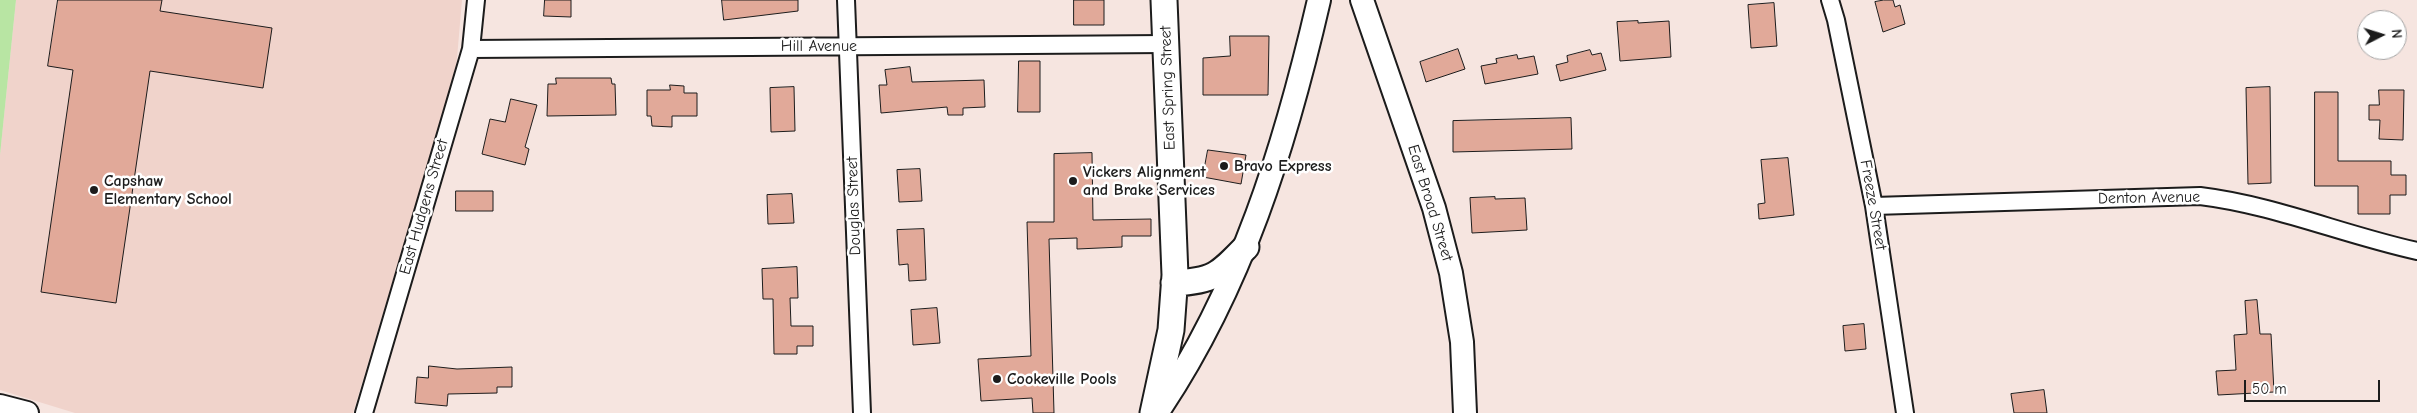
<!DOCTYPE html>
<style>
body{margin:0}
#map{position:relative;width:2417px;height:413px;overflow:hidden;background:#f6e5e0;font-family:"Comic Neue",sans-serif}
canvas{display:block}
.north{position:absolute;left:2357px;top:10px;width:50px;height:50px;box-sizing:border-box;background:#fff;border:1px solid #a4a4a4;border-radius:50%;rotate:85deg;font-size:14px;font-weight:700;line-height:20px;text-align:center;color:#1c1c1c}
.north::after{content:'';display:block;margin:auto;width:18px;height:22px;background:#1c1c1c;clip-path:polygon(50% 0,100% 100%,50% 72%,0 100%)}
.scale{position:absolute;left:2244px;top:380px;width:136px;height:22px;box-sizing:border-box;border:2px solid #1c1c1c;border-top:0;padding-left:6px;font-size:15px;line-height:18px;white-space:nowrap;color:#1c1c1c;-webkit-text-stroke:4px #fff;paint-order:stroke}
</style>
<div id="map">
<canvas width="2417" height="413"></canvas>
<div class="north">N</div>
<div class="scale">50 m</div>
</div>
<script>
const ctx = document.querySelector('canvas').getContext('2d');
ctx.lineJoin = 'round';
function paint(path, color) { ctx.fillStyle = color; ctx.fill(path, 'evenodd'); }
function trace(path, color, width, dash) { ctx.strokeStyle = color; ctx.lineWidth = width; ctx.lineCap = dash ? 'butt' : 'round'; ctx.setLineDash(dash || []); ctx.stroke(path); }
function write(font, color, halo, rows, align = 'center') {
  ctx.font = font + ' "Comic Neue",sans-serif'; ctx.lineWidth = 5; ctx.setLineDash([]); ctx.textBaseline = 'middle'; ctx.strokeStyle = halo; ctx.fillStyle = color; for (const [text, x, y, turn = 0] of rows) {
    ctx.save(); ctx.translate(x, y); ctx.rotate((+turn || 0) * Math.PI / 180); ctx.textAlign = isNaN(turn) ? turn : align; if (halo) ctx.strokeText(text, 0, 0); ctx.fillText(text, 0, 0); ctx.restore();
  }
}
paint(new Path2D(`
 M16 0H462L456 70 353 413H75L0 390V155Z`), '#f0d3cb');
paint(new Path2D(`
 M0 0H16L0 155Z`), '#b8e5a3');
const building = new Path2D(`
 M58 0H162L160 11 272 28 263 88 150 71 116 303 41 292 73 70 48 66Z
 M545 0H571V17L544 16Z
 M722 0H798V11L724 20Z
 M1074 0H1104V25H1074Z
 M1884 0H1893L1895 7 1900 5 1905 24 1883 32 1875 2Z
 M1774 3 1777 46 1751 48 1748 5Z
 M1638 21V23L1669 21 1671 57 1620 61 1617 22Z
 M1230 36H1269L1268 95H1203V58L1230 56Z
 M1458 49 1465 69 1426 82 1420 62Z
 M1590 50 1592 55 1601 53 1606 70 1560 81 1556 65 1568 62 1567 56Z
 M1517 55 1518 59 1534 56 1538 74 1485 84 1481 66 1497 63 1496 59Z
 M1019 61H1040V112H1018Z
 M910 67 912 82 984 80 985 107 963 108V115H948L947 107 881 113 879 85H887L885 70Z
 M556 78H611L612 84H615L616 115 547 116 548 84H556Z
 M670 85 684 86V93H697V116H672V127L652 126 651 116H647V90H670Z
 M794 87 795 131 771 132 770 88Z
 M2270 87 2271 183 2248 184 2246 88Z
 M2379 90H2404L2403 140 2379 139 2380 120H2369V105H2379Z
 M2315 92H2338V161H2391V175H2406V195H2390V214H2358V186H2315Z
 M511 99 537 105 525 147 529 149 525 165 482 154 490 119 505 122Z
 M1571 118 1572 149 1453 152V121Z
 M1208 150 1246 155 1241 184 1203 177Z
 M1092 153 1093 220 1151 219V236H1122V247L1077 249V238L1049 239 1054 413H1033L1032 398 981 401 978 359 1031 356 1027 222H1054V154Z
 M1788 158 1794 215 1759 219 1758 204 1765 203 1761 160Z
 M920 169 922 201 899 202 897 170Z
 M456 191H493V211H456Z
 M792 194 794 223 768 224 767 195Z
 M1495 197V199L1525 198 1527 230 1472 233 1470 198Z
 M924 229 926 280 909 281 908 264 899 265 897 230Z
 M797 267 798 298H790L791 326H813V346H797V354H774L773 299H763L762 269Z
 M2257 300 2260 334H2271L2274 392 2218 395 2216 371 2236 370 2234 335 2247 334 2245 301Z
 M937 308 940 343 913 345 911 310Z
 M1864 324 1866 349 1845 351 1843 326Z
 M429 366 457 369 512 367V387H497V393L448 394 447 406 415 403 417 377 428 378Z
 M2044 390 2047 413H2014L2011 394Z`);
paint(building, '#e1a999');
trace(building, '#1c1c1c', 1);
const street = new Path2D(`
 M846 0 862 413
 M1830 0 1836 20 1874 206 1905 413
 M471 49 1166 44
 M1874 206 2200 196C2274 205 2344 235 2417 251
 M364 413 471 49 476 0`);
const secondary = new Path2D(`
 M1362 0 1434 208 1451 273 1462 342 1465 413
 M0 406 27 413
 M1157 413C1242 287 1285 147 1319 0`);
const primary = new Path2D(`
 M1174 283C1214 281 1219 275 1246 247
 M1153 413 1171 330 1175 275 1164 0`);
trace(street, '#1c1c1c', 20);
trace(secondary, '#1c1c1c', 26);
trace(primary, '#1c1c1c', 29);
trace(street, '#fff', 16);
trace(secondary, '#fff', 22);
trace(primary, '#fff', 25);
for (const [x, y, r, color] of [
 [1224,166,5,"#1c1c1c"],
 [1073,181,5,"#1c1c1c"],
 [94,190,5,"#1c1c1c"],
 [997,379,5,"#1c1c1c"]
]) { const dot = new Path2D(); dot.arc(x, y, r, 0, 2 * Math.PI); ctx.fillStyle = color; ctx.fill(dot); trace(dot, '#fff', 2); }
write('16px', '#1c1c1c', '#fff', [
 ["Hill Avenue",819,46],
 ["East Spring Street",1168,88,-92],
 ["Denton Avenue",2149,198,-1],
 ["East Broad Street",1430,203,73],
 ["Freeze Street",1873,205,80],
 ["Douglas Street",854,206,-92],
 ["East Hudgens Street",424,207,-74]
]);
write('bold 16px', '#1c1c1c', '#fff', [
 ["Bravo Express",1234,166],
 ["Vickers Alignment",1083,172],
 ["and Brake Services",1083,190],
 ["Capshaw",104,181],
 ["Elementary School",104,199],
 ["Cookeville Pools",1007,379]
], 'left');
</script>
